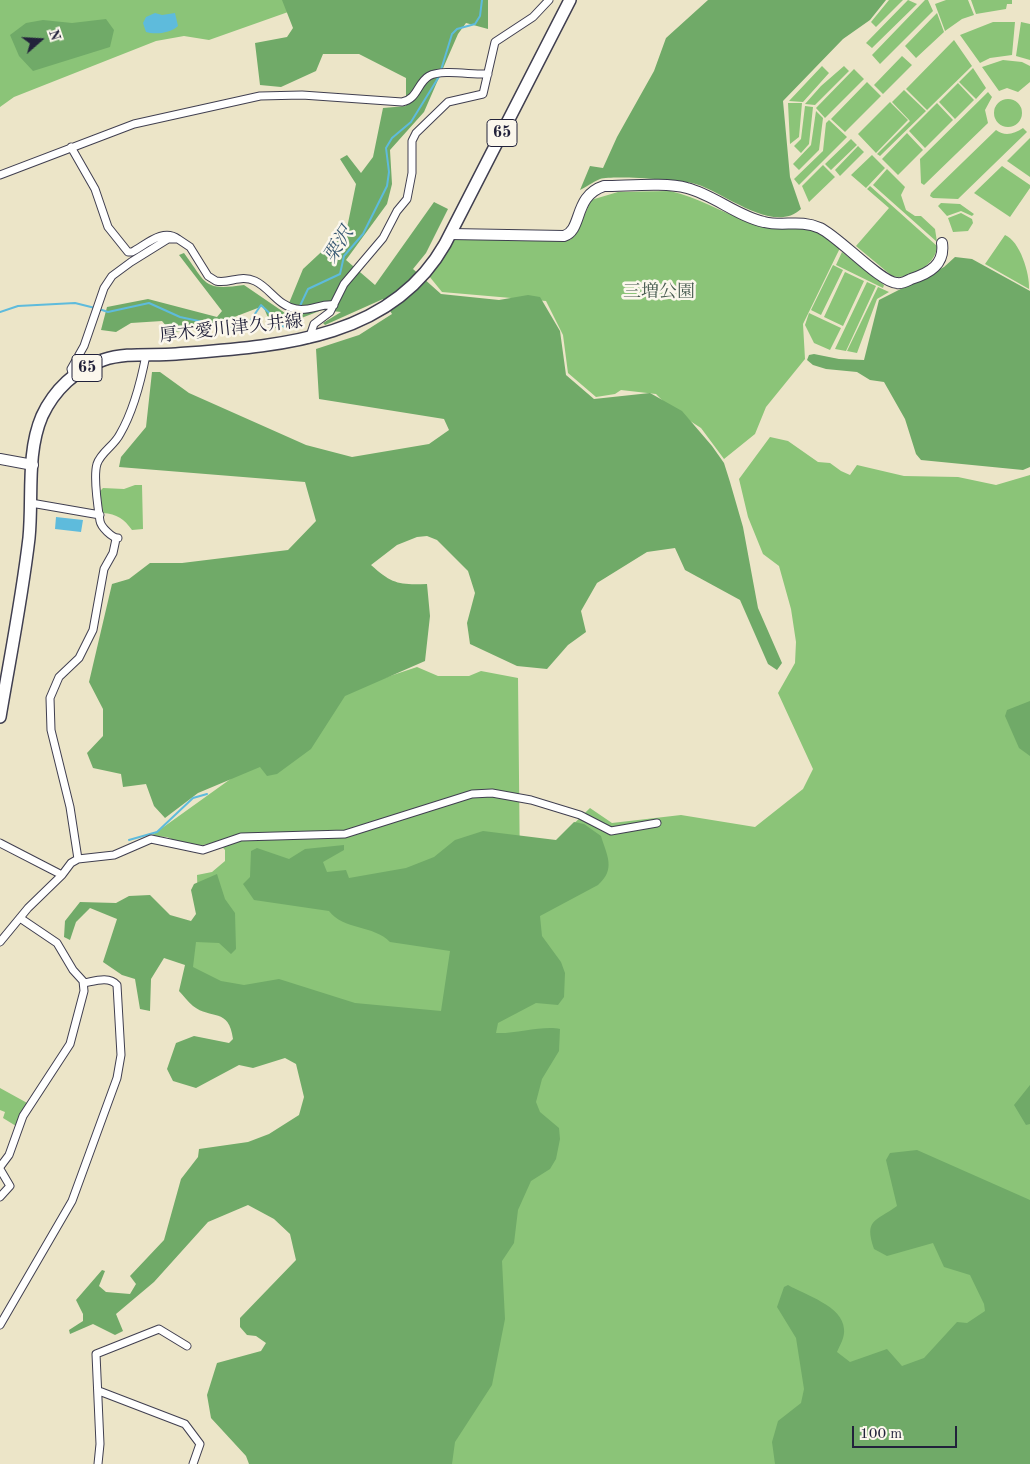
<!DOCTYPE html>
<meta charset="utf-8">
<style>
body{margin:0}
#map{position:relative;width:1030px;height:1464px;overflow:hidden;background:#ece5c8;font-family:"Old Standard TT",serif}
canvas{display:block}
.north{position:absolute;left:15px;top:15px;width:50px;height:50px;-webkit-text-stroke:4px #fbf7ec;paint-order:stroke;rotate:71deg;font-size:14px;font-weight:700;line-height:20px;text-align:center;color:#22223b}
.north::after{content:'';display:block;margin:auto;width:18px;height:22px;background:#22223b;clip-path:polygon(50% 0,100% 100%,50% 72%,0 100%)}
.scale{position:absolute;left:852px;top:1426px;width:105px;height:22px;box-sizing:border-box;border:2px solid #22223b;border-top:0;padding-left:6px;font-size:15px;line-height:18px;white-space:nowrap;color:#22223b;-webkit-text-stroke:4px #fbf7ec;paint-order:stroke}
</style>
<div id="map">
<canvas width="1030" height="1464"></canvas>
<div class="north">N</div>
<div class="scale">100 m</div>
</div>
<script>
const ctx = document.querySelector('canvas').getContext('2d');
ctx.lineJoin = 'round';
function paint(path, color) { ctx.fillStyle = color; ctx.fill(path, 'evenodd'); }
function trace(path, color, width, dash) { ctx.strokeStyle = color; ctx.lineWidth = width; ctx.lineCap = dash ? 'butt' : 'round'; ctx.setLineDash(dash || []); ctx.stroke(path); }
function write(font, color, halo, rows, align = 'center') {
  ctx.font = font + ' "Old Standard TT","Noto Serif JP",serif'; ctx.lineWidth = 5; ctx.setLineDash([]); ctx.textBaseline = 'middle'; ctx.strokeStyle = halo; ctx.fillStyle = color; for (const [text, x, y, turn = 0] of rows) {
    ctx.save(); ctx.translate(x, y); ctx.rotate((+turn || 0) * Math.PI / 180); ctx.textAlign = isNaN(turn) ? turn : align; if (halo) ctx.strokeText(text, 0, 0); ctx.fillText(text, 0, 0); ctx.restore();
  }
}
paint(new Path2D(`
 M0 0H322L209 40 184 36 156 41 14 97 0 107Z
 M889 0H903L876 27 871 22Z
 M908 0 917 4 872 48 866 43Z
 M925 0H928L933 11 880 64 872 55Z
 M946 0H968L974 15 962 19 945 31 935 4Z
 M971 0H1012V4H1007L1006 9 976 14Z
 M937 13 944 32 916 58 905 46Z
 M993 22H1015L1012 55 990 58 980 63 960 35Z
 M1021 22 1030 24V60L1016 56Z
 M954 40 972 66 927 110 906 89Z
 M902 56 912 65 883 94 874 85Z
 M1003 60 1022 62 1030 66V82L1018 92 1007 88 999 91 982 67Z
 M822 66 829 73 803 102 789 101Z
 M844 66 849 71 815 105 805 104 821 86Z
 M973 68 986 88 976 99 959 82Z
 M854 69 864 79 825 118 816 108Z
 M867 82 881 96 845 132 831 119Z
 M958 83 974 100 955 119 939 102Z
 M904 90 926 111 880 156 877 154 910 121 892 102Z
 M988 92 992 97 985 110 988 123 924 185 921 183 920 159Z
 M994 113a14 14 0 1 1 28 0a14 14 0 1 1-28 0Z
 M890 102 908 120 876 153 858 134Z
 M788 103H802L799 137 790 144Z
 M937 103 953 120 925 148 909 131Z
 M805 106 813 107 809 144 801 153 794 146 801 139Z
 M816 111 823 118 819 150 799 170 793 164 811 145Z
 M829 120 847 137 799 185 794 179 823 151 826 123Z
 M1023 128 1027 132 958 199 933 198 930 196 931 193 996 130C1005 137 1014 134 1023 128Z
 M907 133 923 150 898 175 882 159Z
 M1030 138V177L1007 161Z
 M851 139 857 145 831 170 825 164Z
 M858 146 864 152 840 176 835 170Z
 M872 155 885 168 866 188 851 175Z
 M823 165 835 177 809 202 802 186Z
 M1002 166 1030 185V188L1010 217 974 193Z
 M887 169 905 187 901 195 906 210 915 216H921L935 229 937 242 873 185Z
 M870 186 937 246C937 264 909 281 892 276L856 246 889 208 867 189Z
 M670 191C698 197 720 212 746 220 782 231 809 216 840 248L803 324 805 359 766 407 755 434 724 459 701 428 670 408 656 394 621 390 615 394 596 397 568 373 563 335 546 301 442 292 429 276 452 241 461 238 570 240 577 233 591 200 618 192Z
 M941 203 960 204 974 214 972 216 961 211 947 216 938 206Z
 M961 213 972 219 973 223 968 231 953 232 948 218Z
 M1005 235C1020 241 1030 274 1029 289L985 264Z
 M842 252 884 285 883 288 836 265Z
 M833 265 843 270 821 315 811 310Z
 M845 272 864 281 843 326 824 317Z
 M867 282 876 286 846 351 835 349Z
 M878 287 889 292 877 299 857 353 847 351Z
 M809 313 841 328 830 350 814 343 805 325Z
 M770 437 788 441 818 462 830 463 841 471 850 475 857 465 904 476 958 477 996 485 1030 475V1343L908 1464H422L387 1103 190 970 198 904 197 875 212 872 225 861V850L218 842 198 846 180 843 167 837 151 836 324 712 342 692 417 667 438 676H469L481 671 518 678 520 876 590 808 612 823 681 815 755 827 803 789 813 769 778 693 795 663 796 642 791 609 779 566 763 554 748 517 739 479Z
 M135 485H142L143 529 132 530C124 519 117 514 103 513L100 491 103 488 124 489Z
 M0 1088 29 1104 16 1126 3 1118 5 1112 0 1110Z`), '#8bc478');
paint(new Path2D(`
 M282 0H488V29L466 23 458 34 424 112 390 150 392 184 387 204 346 260 375 285 434 202 448 209 426 253 413 269 441 294 499 300 528 295 540 297 560 331 566 375 594 399 650 393 682 411 712 446 724 463 730 482 743 527 758 608 782 663 777 670 768 664 740 600 685 570 675 548 647 552 597 583 581 611 586 632 568 645 547 669 517 666 470 644 467 623 475 593 468 571 437 540 427 536 417 537 397 545 371 565C392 584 399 585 427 584L430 616 425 661 345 696 311 749 277 774 267 776 260 767 198 793 165 818 154 806 146 784 123 787 121 774 93 768 87 753 103 736V709L89 682 112 584 129 579 150 563H182L288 550 316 521 305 482 119 467 121 457 146 427 152 372H160L189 393 306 445 352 457 429 444 449 430 444 419 319 399 316 349 359 335 392 314 383 299 325 325 323 323 341 312 322 310 273 329 263 306 229 319 172 333 162 321 131 323 116 332 101 330 107 307 148 299 217 317 222 311 179 255 184 253C207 284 203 291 244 285L285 313 303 269 347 228 356 184 340 159 347 155 361 173 373 157 383 108 406 106V78L359 54H323L316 71 281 87 260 85 255 43 287 37 293 28Z
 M708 0H886L870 20 843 39 783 101 790 177 801 209C772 236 721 189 692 183 675 180 615 175 600 179 593 182 586 187 580 190L590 166 603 168 617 137 654 71 666 38Z
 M106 19 114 30 110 47 33 71 19 56 10 35 26 23 43 20 72 23Z
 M955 257 972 259 1030 291V467L1023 470 921 460 916 454 905 419 884 382 870 380 857 372 826 369 813 365 807 360 809 355 814 354 839 359 864 360 879 300 944 267Z
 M1030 701V756L1019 748 1005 716 1007 710Z
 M574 822 584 824 601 836C607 856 616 869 598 885L540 916 542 936 561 962 565 973 564 997 558 1005 536 1003 498 1023 496 1033C516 1034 544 1025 560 1029L559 1051 542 1079 536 1102 540 1112 559 1128 560 1139 556 1159 550 1169 531 1181 518 1210 514 1243 502 1261 505 1319 492 1385 455 1442 452 1464H249L246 1456 211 1418 207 1395 217 1363 261 1351 266 1343 256 1336 247 1335 240 1327V1318L296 1260 290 1234 274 1219 248 1205 208 1222 154 1282 116 1314 123 1331 115 1335 93 1324 70 1334 69 1330 83 1321V1314L76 1300 102 1270 105 1271 99 1286 106 1292 130 1294 136 1284 130 1276 164 1240 181 1179 198 1157 199 1149 248 1142 269 1134 299 1115 304 1097 296 1064 285 1058 253 1068 239 1065 196 1088 173 1081 167 1069 176 1043 194 1036 229 1043 233 1039C229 1007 211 1020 193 1006 188 1002 183 995 179 991L185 965 164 958 151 979 150 1011 140 1009 135 979 122 975 103 962 117 919 90 908 76 922 70 940 64 937 65 921 80 902 116 903 129 896 150 895 170 915 191 921 196 914 191 890 194 884 217 874 225 899 235 913 236 949 231 954 219 943 196 942 193 967 221 981 244 985 279 979 355 1003 441 1011 450 951 390 942C374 925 343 930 329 911L254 900 243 884 250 877 251 851 257 848 289 859 305 849 344 845V850L323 862 327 872 346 870 349 878 406 868 434 857 455 840 483 831 556 840Z
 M1030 1085V1124L1026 1125 1014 1105Z
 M917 1150 1030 1200V1464H775L772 1442 778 1421 801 1403 804 1389 796 1338 777 1307 784 1287 788 1285C805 1295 843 1306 844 1329 845 1337 840 1345 837 1352L850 1362 887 1349 902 1366 924 1358 957 1322 967 1323 985 1311 984 1304 970 1275 944 1267 933 1243 887 1256 874 1249C864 1219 875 1222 897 1206L886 1160 890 1153Z`), '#70aa68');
paint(new Path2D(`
 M155 13 162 15 175 13 178 26C171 33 155 35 146 32L143 23 146 17Z
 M56 517 83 520 81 532 55 529Z`), '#5ebbdc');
trace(new Path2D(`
 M441 70 452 34 457 29 475 24 480 16 482 0
 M299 308 308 289 340 274 344 256 363 234 387 186 389 172 386 148 392 138 411 122 440 75
 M99 309 108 312 149 303 180 317 236 329 246 327 261 305 285 328 297 312
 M0 312 18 306 75 303 95 308
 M129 840 157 832 193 798 207 794`), '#5ebbdc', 2);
const street = new Path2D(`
 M71 147 95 189 108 227 128 252H132C147 244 163 228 178 239
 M0 175 134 124 260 96 302 95 402 102C418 99 417 83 429 76 442 69 472 75 488 74
 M309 339 314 324 330 312 344 284 383 238 397 211 407 199 412 173V141L416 133 448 102 483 94 495 42 533 17 549 0
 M73 377 71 369 84 346 104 288 112 276 131 262 168 239H178L190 247 208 276 216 281C230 284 240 274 255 281 270 288 278 306 296 309 310 312 321 303 334 305
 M31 503 100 515
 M118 538C112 538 101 527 100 521 98 508 93 477 97 464 101 452 114 446 120 434 134 410 141 381 146 355
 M0 843 62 875 71 863 78 859 114 855 151 839 203 850 241 837 345 834 472 794 492 793 531 800 580 815 611 831 657 823
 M78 859 70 807 51 730 50 698 59 677 79 658 93 630 104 569 113 553 116 539
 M0 942 28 908 62 875
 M0 1167 9 1155 23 1116 70 1044 84 991 83 981 73 970 57 943 20 918
 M0 1169 10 1186 0 1197
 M0 1325 72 1201 117 1078 121 1055 117 985C109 976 95 981 84 983
 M99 1391 185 1424 200 1444 193 1464
 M98 1464 100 1444 96 1354 159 1329 187 1346`);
const secondary = new Path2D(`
 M451 234 564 236C583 230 573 196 604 186 627 186 666 182 687 188 714 195 737 216 764 222 784 227 799 219 820 228 839 237 881 283 897 283 902 284 907 281 911 279 930 273 945 264 942 243
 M0 459 33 465`);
const primary = new Path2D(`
 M0 717C10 658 22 598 29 538 33 499 26 453 42 416 54 390 76 369 103 360 127 352 152 356 176 354 276 346 390 341 445 244L570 0`);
trace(street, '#403f50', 9);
trace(secondary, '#403f50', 12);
trace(primary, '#403f50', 14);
trace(street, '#fff', 7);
trace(secondary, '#fff', 10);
trace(primary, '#fff', 11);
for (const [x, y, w] of [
 [502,133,30],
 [87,368,30]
]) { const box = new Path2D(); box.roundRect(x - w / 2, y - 13.5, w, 27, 4); ctx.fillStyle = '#fbf7ec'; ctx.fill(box); trace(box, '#22223b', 1); }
write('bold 16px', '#22223b', null, [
 ["65",502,133],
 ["65",87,368]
]);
write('18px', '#475b50', '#fbf7ec', [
 ["三増公園",659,292]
]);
write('18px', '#22223b', '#fbf7ec', [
 ["厚木愛川津久井線",231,329,-6]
]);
write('italic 19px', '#375873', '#fbf7ec', [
 ["栗沢",339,245,-58]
]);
</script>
